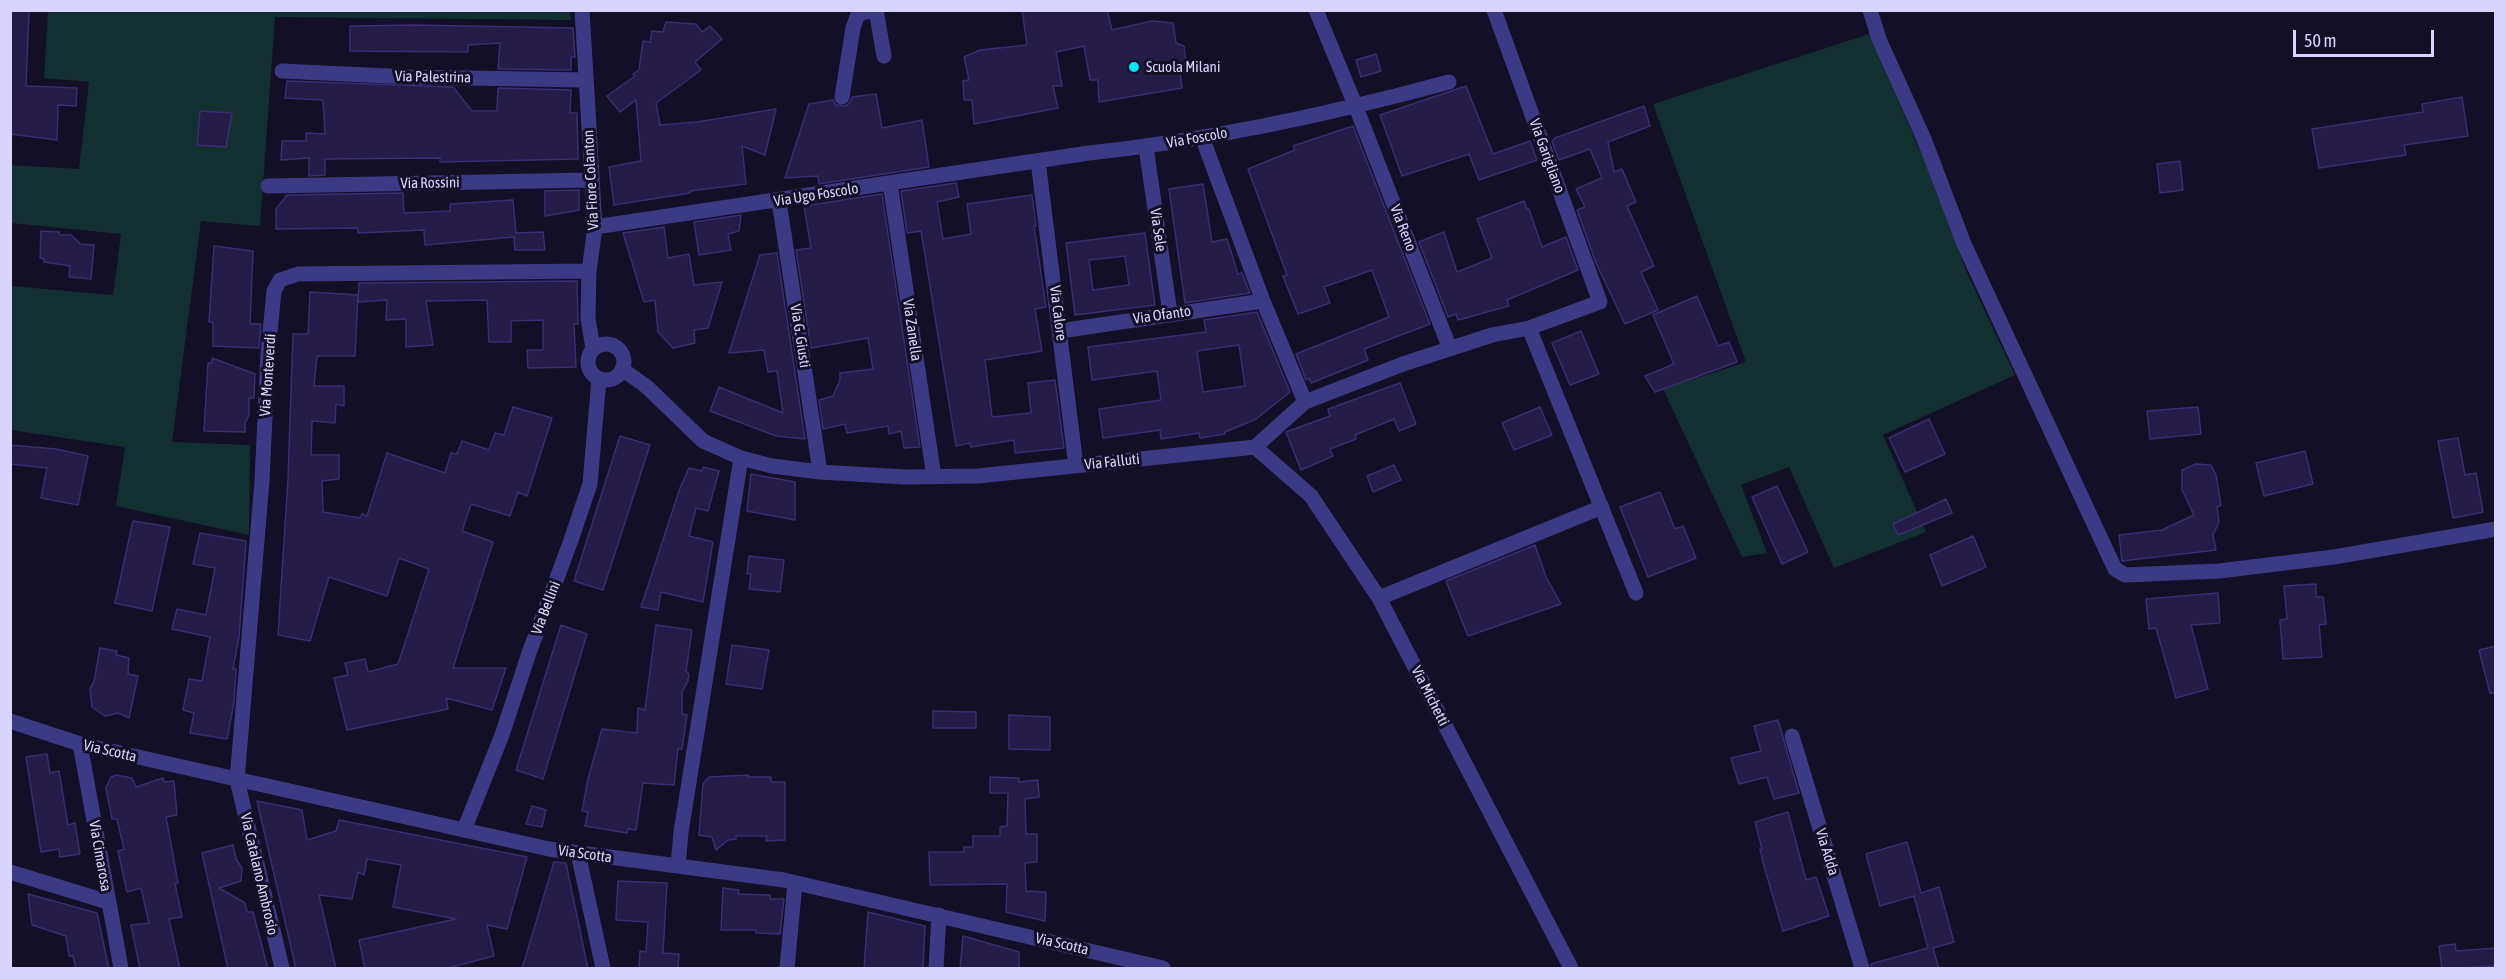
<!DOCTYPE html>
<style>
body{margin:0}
#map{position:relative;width:2506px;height:979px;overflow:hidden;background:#130f26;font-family:"Asap Condensed",sans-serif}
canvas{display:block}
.frame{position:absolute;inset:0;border:12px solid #d9d4ff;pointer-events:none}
.scale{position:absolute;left:2293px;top:30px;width:141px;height:27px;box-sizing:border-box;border:3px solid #d9d4ff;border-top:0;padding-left:8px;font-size:18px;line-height:21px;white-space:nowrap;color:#d9d4ff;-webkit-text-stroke:4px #130f26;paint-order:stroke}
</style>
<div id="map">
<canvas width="2506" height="979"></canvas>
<div class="frame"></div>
<div class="scale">50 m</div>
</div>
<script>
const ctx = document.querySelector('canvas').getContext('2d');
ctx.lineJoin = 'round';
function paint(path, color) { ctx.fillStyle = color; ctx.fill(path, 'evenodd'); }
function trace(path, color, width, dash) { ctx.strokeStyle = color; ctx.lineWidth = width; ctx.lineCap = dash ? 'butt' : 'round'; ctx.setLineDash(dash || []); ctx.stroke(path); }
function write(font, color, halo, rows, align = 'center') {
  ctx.font = font + ' "Asap Condensed",sans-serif'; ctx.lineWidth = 6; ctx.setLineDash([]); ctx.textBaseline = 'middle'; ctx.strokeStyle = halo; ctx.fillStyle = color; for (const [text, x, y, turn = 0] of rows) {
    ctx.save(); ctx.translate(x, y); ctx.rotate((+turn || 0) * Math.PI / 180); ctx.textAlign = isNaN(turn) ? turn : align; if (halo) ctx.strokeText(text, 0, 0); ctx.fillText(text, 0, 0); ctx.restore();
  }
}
paint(new Path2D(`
 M48 11H570L571 20 275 17 260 226 201 221 172 442 250 445 249 535 116 506 125 447 11 430V286L113 295 121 234 11 223V165L79 169 89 82 44 78Z
 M1869 34 1926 164 1967 273 2015 375 1883 435 1926 532 1834 568 1789 467 1741 485 1767 553 1742 557 1663 389 1746 362 1653 104Z`), '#12302f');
const building = new Path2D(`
 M10 10H29L26 86 77 88 76 106 58 105 57 140 10 134Z
 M1022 10H1107L1112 30 1152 21 1173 23 1176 43 1184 46 1186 63 1179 65 1182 88 1099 102 1098 80H1090L1084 46 1056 52 1062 86H1053L1058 108 974 124 972 100H964L963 81 969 80 964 57 980 50 1027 45Z
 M666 22 696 24 702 32 710 26 722 39 695 62 701 70 656 103 660 125 697 122 776 109 765 155 742 146 746 184 690 191V193L614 205 609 167 641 161 636 100 620 112 607 96 635 76 633 74 639 70 643 41 650 42 652 31 663 32Z
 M415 25 573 28 575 57H571V70L498 69 500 43 468 45V52L350 51V26Z
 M1376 54 1381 71 1361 77 1356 60Z
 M287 81 453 87 472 111H497L498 88 571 90 570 113H577L578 159 440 162V158L325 159V175L309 176V158L281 160 282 141H306V133L325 134 323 100 285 98Z
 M1466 86 1493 154 1530 141 1537 160 1479 180 1469 154 1402 176 1380 115Z
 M876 94 882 128 922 120 929 167 819 184 818 176 785 178 809 104 833 100 836 105 845 106 850 103 852 97Z
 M2462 97 2468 136 2404 145 2406 155 2319 168 2312 129 2423 112 2422 104Z
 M1644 106 1650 126 1608 142 1614 172 1622 169 1636 202 1627 206 1654 266 1641 272 1658 310 1625 324 1596 263 1577 210 1585 207 1576 189 1602 178 1590 149 1559 160 1552 142 1555 138Z
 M200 111 232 113 226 147 197 145Z
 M1353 126 1430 324 1364 349 1368 360 1311 383 1309 378 1306 380 1296 354 1389 317 1372 270 1324 287 1330 303 1298 314 1283 276 1287 275 1248 169 1295 150 1293 146Z
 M2180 161 2183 190 2160 193 2157 164Z
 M956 183 959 197 937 202 943 239 971 234 967 204 1032 195 1036 226H1034L1046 307 1035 309 1042 351 985 360 992 417 1031 413 1028 383 1055 380 1064 448 1015 453 1014 440 971 447 970 443 956 446 921 231 907 233 901 191Z
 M1203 184 1212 242 1227 239 1238 274 1242 273 1250 293 1185 303 1169 189Z
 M579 190V210L545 216V191Z
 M403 193 404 213 450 211V204L513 200 516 233 543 232 545 250H515L514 237 425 245 424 230 358 233V228L276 229V209L287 195Z
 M882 194 920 447 904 448 901 431 889 434 888 426 847 433 845 424 823 429 819 400 833 396 840 380V373L873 369 868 338 811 348 796 250 811 248 804 206Z
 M1524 201 1527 209H1529L1542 247 1566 237 1578 270 1507 300 1509 306 1458 320 1456 314 1448 317 1419 242 1444 232 1457 272 1492 258 1477 219Z
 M741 215 739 231 728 234 731 250 699 255 694 222Z
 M664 227 668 258 689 254 694 285 722 282 708 328 694 330 695 343 673 348 658 332 655 300 644 302 623 233Z
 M41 231 59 232 60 235H71L81 244 94 245 91 279 69 277 70 266 44 262V259L40 258Z
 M1145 233 1155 305 1075 315 1066 243ZM1125 256 1129 285 1093 290 1089 260Z
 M214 246 253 251 250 324H261L259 348 213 346V322H209Z
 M777 253 805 439 776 436 710 411 719 387 783 413 777 371 768 372 764 350 729 353 760 255Z
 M577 281 578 324H574L576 367 528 368 527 350H543V320L511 321V342H489L487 300 426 301 433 345 406 347V319L386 320 387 300 358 302 359 283Z
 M310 292 358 295 355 356H317L314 386H344V406L336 404 335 423 312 421 311 455H339V479L322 481 323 512 360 518 362 514 367 516 387 453 445 473 451 453 457 454 462 441 489 450 495 433 504 435 513 407 552 418 527 496 518 492 510 516 471 504 462 531 493 542 453 668H506L492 710 446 698 448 709 347 730 334 678 348 675 345 663 365 659 368 672 398 664 429 569 399 558 387 596 329 577 310 641 278 635 288 479 293 334H308Z
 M1697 296 1718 346 1729 342 1737 362 1655 392 1645 376 1674 364 1653 315Z
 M1257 312 1290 392 1256 419 1225 432V434L1200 438 1199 433 1161 439 1160 430 1103 438 1099 409 1161 400 1157 371 1092 380 1088 347 1206 332 1204 320ZM1239 345 1245 386 1203 392 1197 351Z
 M1581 331 1599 374 1570 385 1552 343Z
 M212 358 255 374 254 398H249V415L245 423V432L204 431 208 363H212Z
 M1400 383 1416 424 1399 431 1394 419 1355 435 1356 439 1330 449 1333 456 1301 470 1286 432 1330 416 1328 409Z
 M1540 407 1552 435 1514 450 1502 423Z
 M2198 407 2201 434 2150 439 2147 411Z
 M1929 419 1945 454 1905 472 1889 438Z
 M620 436 650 445 603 590 574 581Z
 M2458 438 2465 475 2476 473 2483 512 2453 518 2438 441Z
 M10 445 56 449 88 456 78 505 41 498 47 468 10 464Z
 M2305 451 2313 484 2264 496 2256 463Z
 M2196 464 2211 465 2216 475 2221 505 2217 507 2219 522 2213 535 2216 550 2122 561 2119 535 2162 530 2194 515 2182 490V470Z
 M1394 465 1401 480 1373 492 1367 476Z
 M703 467 719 471 708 511 696 508 689 536 713 542 703 602 661 592 658 610 641 607 680 488 689 468 702 471Z
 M751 474 795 482V520L747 511Z
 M1777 486 1808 552 1782 564 1752 497Z
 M1660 492 1675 529 1683 526 1696 558 1648 577 1620 507Z
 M1946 499 1952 513 1898 535 1893 524Z
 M133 521 170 527 152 611 115 603Z
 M200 533 246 541 239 637 233 669H236L234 702 227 739 190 733 194 713 183 710 189 679 202 681 210 637 172 629 177 609 206 615 215 568 193 564Z
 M1973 536 1986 567 1942 586 1930 555Z
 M1535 545 1546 577 1561 604 1468 636 1446 581Z
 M749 556 784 560 780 592 749 589 751 574H747Z
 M2316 584V597H2323L2326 624 2319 625 2322 657 2283 659 2280 620 2287 619 2284 586Z
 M2218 593 2220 623 2191 625 2208 689 2176 698 2156 628 2149 629 2146 599Z
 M561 625 587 634 543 779 516 770Z
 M656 625 692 630 686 671 689 674 688 681 682 692V714L687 715 682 749H678L674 785 643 783 636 830 628 829 627 833 585 826 588 812 582 811 588 779 602 729 637 733 638 708 645 710Z
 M732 645 769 650 762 689 726 684Z
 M2496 646V693H2490L2479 650Z
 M100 648 117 651 116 655 129 658 128 674 138 676 129 718 118 713 105 716 92 707 90 688 94 682Z
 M933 711 976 712V728H933Z
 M1009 715 1050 717V750L1009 749Z
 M1778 720 1799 793 1774 799 1767 777 1739 784 1731 758 1761 751 1754 726Z
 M47 754 50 773 59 771 68 825 75 823 80 854 60 857 59 849 41 852 26 757Z
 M116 775 132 778 136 787 163 778 164 782 174 781 177 815 166 817 178 883 175 884 182 917 169 919 180 969H140L131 925 149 923 141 888 127 892 118 851 124 849 117 819H112L106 788 111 777Z
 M748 775V777H771V782H785V840L766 841 767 836H736V839L728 840 716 850 712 837 699 835 703 784 709 777Z
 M990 777 1019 778V782L1038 780 1039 797 1025 799 1026 834H1037V862L1025 863 1026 891 1046 892 1045 921 1006 912 1007 884 930 885 929 852H964V847H973V836H1000V827L1007 826 1008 793H990Z
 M257 801 302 810 307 840 336 831 339 820 527 857 507 929 487 925 494 956 444 969H365L359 940 456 919 393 907 401 865 367 859 364 875 358 872 352 899 319 895 336 969H296Z
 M532 806 546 810 542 827 526 824Z
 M1788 812 1806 880 1816 877 1829 916 1783 931 1764 866 1760 849H1762L1755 822Z
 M1907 842 1921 893 1939 887 1954 942 1933 948 1939 969H1872L1871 964 1928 948 1914 896 1880 906 1866 854Z
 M233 845 236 859 242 868 241 881 219 888 245 903 247 912H253L268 969H228L202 853Z
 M554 862 566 863 588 969H522Z
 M618 881 667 883 663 953 679 954 678 969H639L640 951 646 952 648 922 616 920Z
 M723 888 739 890 738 894 770 895V899H784L780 934 756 933V930H721Z
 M28 894 97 913 109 969H76L73 956H69L66 936 32 925Z
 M868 912 925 926 923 969H864Z
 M963 936 1019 952V969H960Z
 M2455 944 2456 951 2496 948V966L2442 969 2439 946Z`);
paint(building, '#241b47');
trace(building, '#3b2d73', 1.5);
trace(new Path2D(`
 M582 10 595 227 589 271 588 318 593 349
 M876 10 884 56
 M1316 10 1356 107 1450 349
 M1870 10 1879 39 1924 139 1964 244 2115 569 2125 575 2219 571 2334 557 2496 529
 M282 71 409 77 585 80
 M842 97 853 28 858 14 875 10
 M1202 137 1263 301 1305 402
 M1146 147 1170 313
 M1038 161 1076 466
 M890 183 934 477
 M268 186 592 180
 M779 201 820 472
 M595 227 1089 153C1211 140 1331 114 1449 82
 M1529 328 1636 593
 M1060 331 1263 301
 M588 362a18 18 0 1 1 36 0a18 18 0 1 1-36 0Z
 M622 369 647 387 703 441 741 458 772 466 820 472 905 477 978 476 1255 447 1305 402 1403 364 1492 335 1529 328 1600 302 1494 10
 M1255 447 1311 496 1379 598 1571 968
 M1379 598 1602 507
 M10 721 80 744 549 849 784 880 1163 968
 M1792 736 1862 968
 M80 744 121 968
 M464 830 502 735 529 653 570 543 590 484 599 379
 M578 853 603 968
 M678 866 681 832 741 458
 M10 872 108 902
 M282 968 237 780 262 481 268 353 274 291 280 280 298 274 589 271
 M787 968 795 883
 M936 968 939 915`), '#3d3a85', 15);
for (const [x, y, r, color] of [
 [1134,67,6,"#00e5ff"]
]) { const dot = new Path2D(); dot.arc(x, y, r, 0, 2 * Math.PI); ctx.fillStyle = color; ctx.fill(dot); trace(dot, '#130f26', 2); }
write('15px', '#d9d4ff', '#130f26', [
 ["Scuola Milani",1146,67]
], 'left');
write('15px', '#d9d4ff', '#130f26', [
 ["Via Palestrina",433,77,1],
 ["Via Foscolo",1197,138,-10],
 ["Via Garigliano",1547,156,70],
 ["Via Fiore Colanton",591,180,-93],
 ["Via Rossini",430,183,-1],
 ["Via Ugo Foscolo",816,195,-9],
 ["Via Reno",1403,228,69],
 ["Via Sele",1158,230,82],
 ["Via Calore",1058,313,83],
 ["Via Ofanto",1162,315,-8],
 ["Via Zanella",912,330,82],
 ["Via G. Giusti",800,336,81],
 ["Via Monteverdi",268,375,-86],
 ["Via Falluti",1112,462,-6],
 ["Via Bellini",546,608,-69],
 ["Via Michetti",1430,696,63],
 ["Via Scotta",110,751,13],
 ["Via Adda",1827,852,73],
 ["Via Scotta",585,854,8],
 ["Via Cimarosa",100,856,80],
 ["Via Catalano Ambrosio",259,874,77],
 ["Via Scotta",1062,944,13]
]);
</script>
